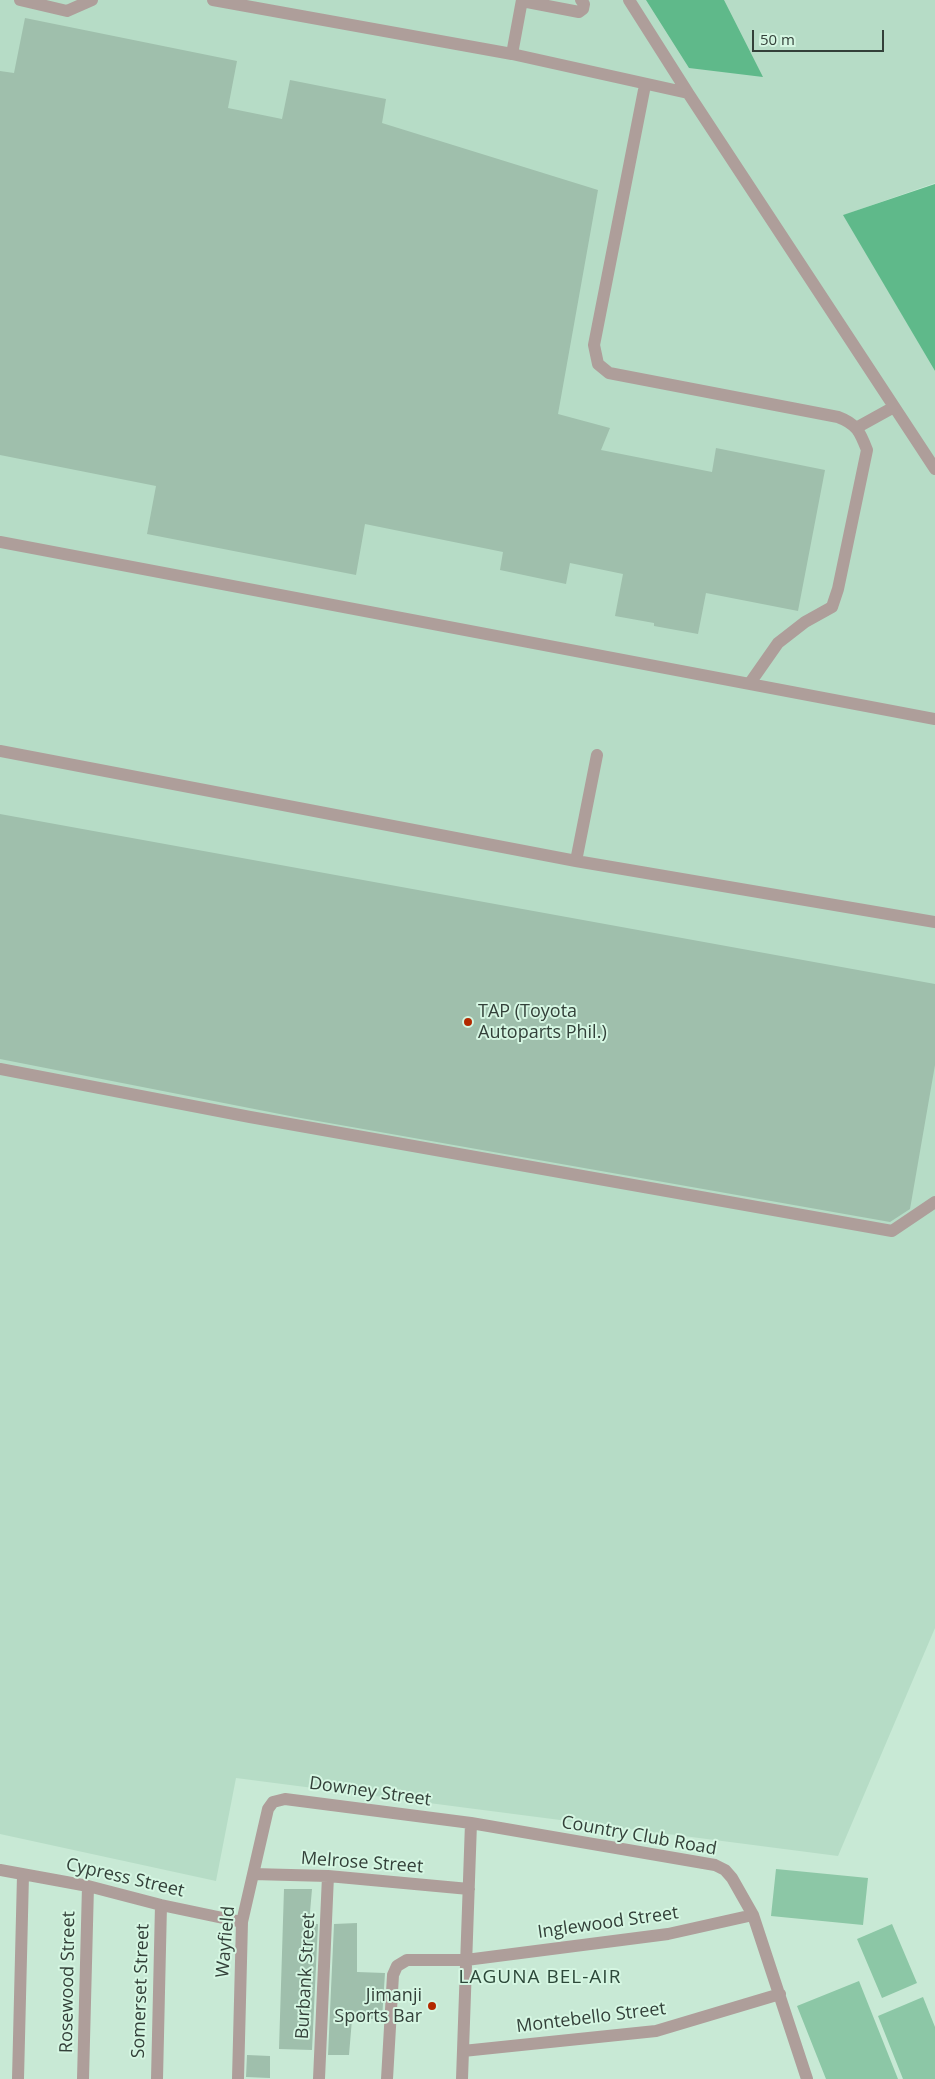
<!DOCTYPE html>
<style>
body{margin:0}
#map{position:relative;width:935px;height:2079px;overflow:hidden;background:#c8e9d5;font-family:"Open Sans",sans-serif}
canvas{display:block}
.scale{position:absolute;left:752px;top:30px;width:132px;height:22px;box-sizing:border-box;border:2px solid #334039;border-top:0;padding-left:6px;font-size:15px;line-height:18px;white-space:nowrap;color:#334039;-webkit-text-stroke:4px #d5f6e2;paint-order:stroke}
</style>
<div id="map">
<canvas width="935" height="2079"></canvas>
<div class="scale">50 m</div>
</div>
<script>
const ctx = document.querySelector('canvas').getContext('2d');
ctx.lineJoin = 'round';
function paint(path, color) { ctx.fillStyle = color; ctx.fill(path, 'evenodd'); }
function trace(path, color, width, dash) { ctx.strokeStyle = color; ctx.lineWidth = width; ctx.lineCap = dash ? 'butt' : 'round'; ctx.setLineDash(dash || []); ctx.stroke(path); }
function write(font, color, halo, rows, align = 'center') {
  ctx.font = font + ' "Open Sans",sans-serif'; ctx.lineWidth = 4; ctx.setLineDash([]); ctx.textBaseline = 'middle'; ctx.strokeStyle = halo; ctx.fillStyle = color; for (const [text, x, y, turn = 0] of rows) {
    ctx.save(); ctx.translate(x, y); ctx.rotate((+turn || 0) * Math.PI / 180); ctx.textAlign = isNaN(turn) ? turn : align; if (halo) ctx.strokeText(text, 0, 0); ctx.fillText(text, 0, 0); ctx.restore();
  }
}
paint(new Path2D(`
 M0 0H935V183L844 215 935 371V1628L838 1856 236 1778 216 1881 0 1834Z`), '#b6dcc6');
paint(new Path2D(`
 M776 1869 868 1878 863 1925 771 1916Z
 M892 1924 917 1983 882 1998 857 1939Z
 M859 1981 898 2079H826L797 2006Z
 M923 1997 935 2027V2079H903L878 2016Z`), '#8cc7a6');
paint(new Path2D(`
 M646 0H724L763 77 689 68Z
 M935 184V371L843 215Z`), '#5fb98a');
paint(new Path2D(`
 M25 18 237 61 228 108 282 119 290 80 386 99 382 123 598 190 558 414 610 428 601 450 712 472 716 448 825 470 798 611 706 593 698 634 654 626V623L615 616 623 574 570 563 566 584 500 570 503 552 365 524 356 575 147 534 156 486 0 455V71L14 73Z
 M0 814 935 984V1065L910 1209 890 1222 295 1117 0 1059Z
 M284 1889H312L309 1924H318L312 2050 279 2049Z
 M357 1923V1972L385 1973 382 2019H352L349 2055H328L334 1924Z
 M247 2055 270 2056V2078L246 2077Z`), '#9fbfac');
trace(new Path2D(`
 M20 0 67 11 92 0
 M213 0 512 54 688 93 935 469
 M629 0 688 93
 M522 1 579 12 583 9 584 4 581 0
 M512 54 522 0
 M645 85 594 345 598 364 609 373 838 417C857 424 860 432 867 450L838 589 832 607 805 622 778 643 750 683
 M856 428 894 407
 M0 542 935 719
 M0 751 576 861 935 922
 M576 861 597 755
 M0 1069 250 1117 892 1231 935 1202
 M0 1870 88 1886 161 1905 242 1922
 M253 1874 328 1876 469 1889
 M463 2051 656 2031 780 1994
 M18 2079 23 1875
 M83 2079 88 1886
 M157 2079 161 1905
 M238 2079 242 1922 268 1809 273 1802 285 1799 471 1823 715 1865 725 1870 732 1878 753 1915 807 2079
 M319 2079 328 1876
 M387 2079 393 1975 397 1966 407 1960H466L668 1934 753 1915
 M462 2079 471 1823`), '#ae9e9a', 12);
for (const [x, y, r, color] of [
 [468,1022,5,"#b32900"],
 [432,2006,5,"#b32900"]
]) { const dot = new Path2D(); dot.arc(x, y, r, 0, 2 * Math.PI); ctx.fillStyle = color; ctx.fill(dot); trace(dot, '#d5f6e2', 2); }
write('18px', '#334039', '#d5f6e2', [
 ["TAP (Toyota",478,1012],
 ["Autoparts Phil.)",478,1033],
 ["Jimanji",422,1996,"right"],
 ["Sports Bar",422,2017,"right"]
], 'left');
write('18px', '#334039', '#d5f6e2', [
 ["Downey Street",370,1792,8],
 ["Country Club Road",639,1836,10],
 ["Melrose Street",362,1863,4],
 ["Cypress Street",125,1878,13],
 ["Inglewood Street",608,1923,-8],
 ["Wayfield",226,1942,-85],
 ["Burbank Street",306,1976,-87],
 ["Rosewood Street",68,1982,-89],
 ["Somerset Street",141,1991,-88],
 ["Montebello Street",591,2018,-7]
]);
ctx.letterSpacing = '1px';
write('19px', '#2c4839', '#d5f6e2', [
 ["LAGUNA BEL-AIR",540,1978]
]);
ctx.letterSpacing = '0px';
</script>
